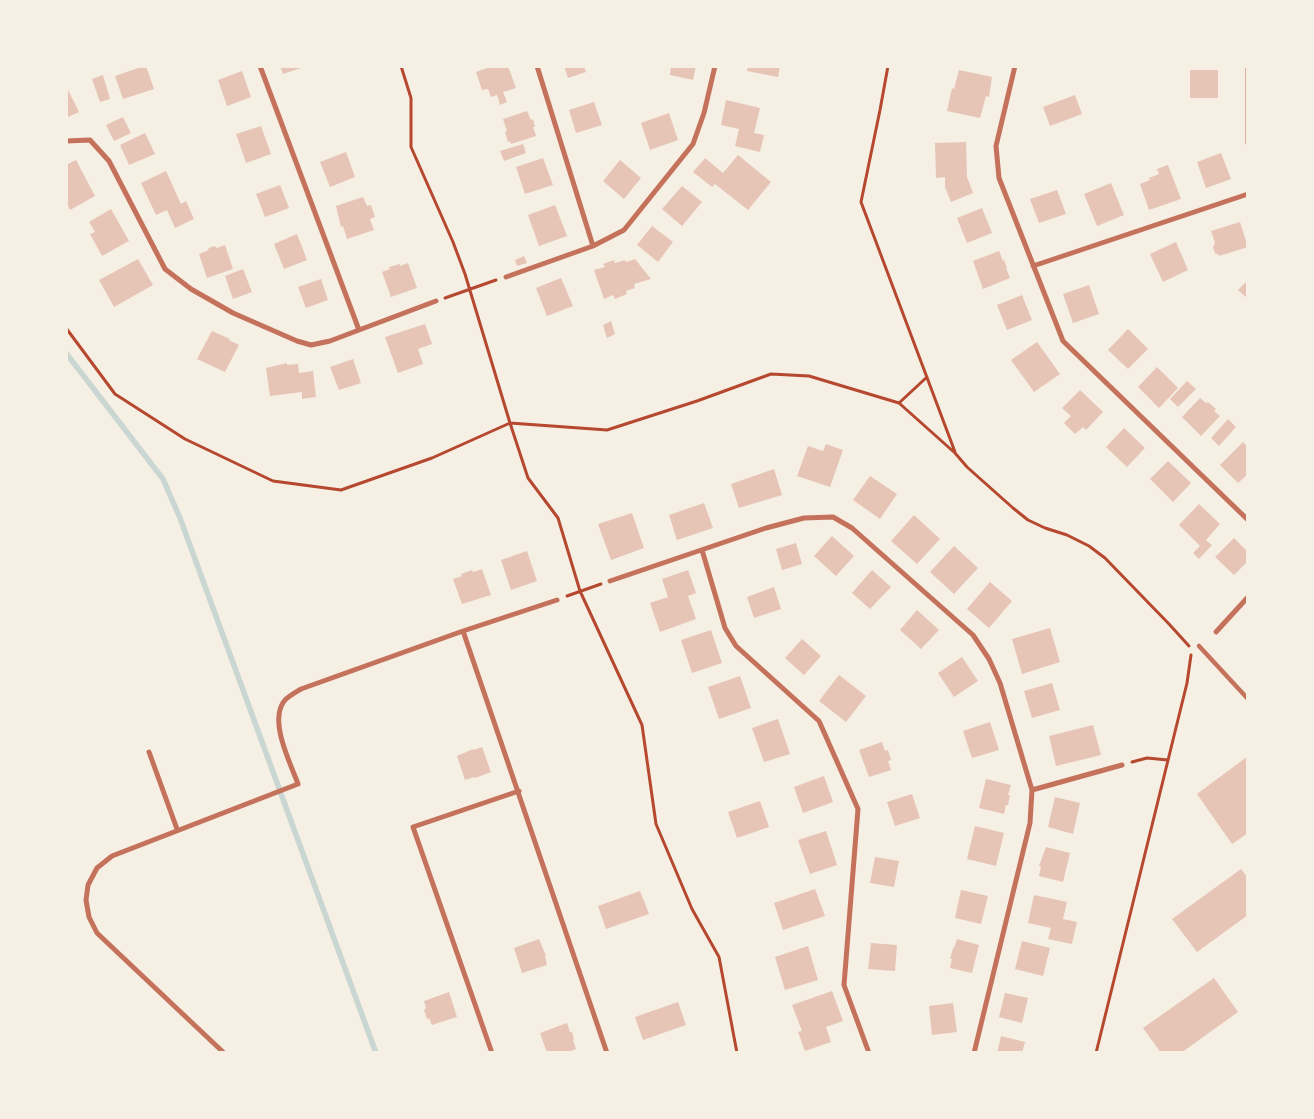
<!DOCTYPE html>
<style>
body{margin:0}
#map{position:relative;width:1314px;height:1119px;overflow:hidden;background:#f6efe4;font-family:"Work Sans",sans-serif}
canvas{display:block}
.frame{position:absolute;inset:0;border:68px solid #f6efe4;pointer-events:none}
</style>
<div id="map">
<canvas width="1314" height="1119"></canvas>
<div class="frame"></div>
</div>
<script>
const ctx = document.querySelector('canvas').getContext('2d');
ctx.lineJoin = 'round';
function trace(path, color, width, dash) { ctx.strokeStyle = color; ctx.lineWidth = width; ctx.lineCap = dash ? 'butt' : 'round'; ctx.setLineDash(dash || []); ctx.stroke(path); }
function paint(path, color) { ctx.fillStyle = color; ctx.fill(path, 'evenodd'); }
trace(new Path2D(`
 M66 353 163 479 180 518 376 1053`), '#c9d6d2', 5.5);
paint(new Path2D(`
 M144 66H146L154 89 123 99 115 76Z
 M280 66H304V67L283 74Z
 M493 66H508L516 88 503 92 507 102 500 105 497 95 491 97 488 89 482 90 476 72Z
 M564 66H584L586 72 568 78Z
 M671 66H696L693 80 670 75Z
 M748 66H780L778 77 747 71Z
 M959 70 992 77 989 97 986 96 980 118 947 111 952 88 954 89Z
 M1190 70H1218V98H1190Z
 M242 71 251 97 227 106 218 80Z
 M103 75 110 99 100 102 92 79Z
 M68 90 79 112 66 118V91Z
 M1075 95 1082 114 1050 126 1043 107Z
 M726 100 760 108 754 133 764 135 760 152 735 146 739 129 721 125Z
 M594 102 602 125 576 133 569 110Z
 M527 111 531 120 533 119 535 127H533L536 136 511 144 510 141 508 142 505 132 507 131 503 119Z
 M669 113 678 140 650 150 641 123Z
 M123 117 131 133 114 141 106 125Z
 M261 126 271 154 246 163 236 134Z
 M145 133 155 154 129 165 120 145Z
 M966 142 967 177 973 193 951 202 945 187V177L936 178 935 143Z
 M523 144 526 153 504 161 500 151Z
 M346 152 355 177 330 187 320 162Z
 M1221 153 1231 179 1206 188 1197 162Z
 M738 155 771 182 748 210 715 184 712 187 693 172 705 158 723 173Z
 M543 158 553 185 525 194 516 167Z
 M76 160 95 196 70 210 66 202V165Z
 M620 160 641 178 624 199 603 181Z
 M1168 165 1181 199 1149 210 1140 184 1150 180 1149 178 1159 174 1157 169Z
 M166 171 181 204 186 201 194 219 175 228 167 210 156 215 141 183Z
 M1111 183 1124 215 1097 226 1084 194Z
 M280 185 289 208 265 217 256 194Z
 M682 186 702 202 682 226 662 209Z
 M1057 190 1066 214 1039 223 1030 199Z
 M363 197 367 206 371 205 375 217 370 219 374 230 347 239 343 226 341 227 336 206Z
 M555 205 567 236 539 246 528 215Z
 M982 208 992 233 967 243 957 218Z
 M111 209 129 241 102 256 90 234 95 232 89 222Z
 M1240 222 1248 247 1219 256V255L1215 253 1213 247 1215 243 1211 231Z
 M652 226 673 242 658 262 637 245Z
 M297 234 307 260 284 269 274 244Z
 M1176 242 1188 270 1163 282 1150 254Z
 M225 245 233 269 207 278 199 254 207 251 209 248 214 246 217 248Z
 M999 251 1003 261 1004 260 1007 268H1006L1010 278 983 289 973 261Z
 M524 256 527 263 517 266 515 260Z
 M138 259 153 285 114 307 99 280Z
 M635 259 651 279 634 284 635 288 626 291 627 294 615 299 613 295 604 299 594 270 605 267 603 264 614 260 615 263 625 260 626 262Z
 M408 263 417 288 391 297 382 272 390 269 389 267 400 264V266Z
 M243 269 252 292 233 299 225 276Z
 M561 278 573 306 547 316 536 288Z
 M321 279 328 300 306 308 298 287Z
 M1248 280V299L1238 290Z
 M1089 285 1099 314 1073 323 1063 294Z
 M1022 295 1032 320 1007 330 997 305Z
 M611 321 615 334 607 338 603 325Z
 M425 324 432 344 418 349 423 364 398 373 385 337Z
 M1128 329 1148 349 1128 369 1108 350Z
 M212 331 230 339 229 340 239 345 225 372 197 359Z
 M1037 342 1060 374 1034 392 1011 360Z
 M353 359 361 383 339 390 330 367Z
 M287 363V365L298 364 299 373 313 371 316 397 302 399V392L270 396 266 368Z
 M1157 367 1178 388 1159 408 1138 387Z
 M1187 381 1196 389 1178 407 1170 399Z
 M1080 390 1103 412 1086 430 1083 427 1075 434 1064 423 1071 416 1062 408Z
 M1200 398 1206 403 1208 402 1216 409 1214 411 1220 416 1201 436 1182 417Z
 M1228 419 1236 427 1219 446 1211 438Z
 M1124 428 1145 448 1127 467 1106 447Z
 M1243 442 1248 447V474L1238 483 1220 465Z
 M826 444 843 450 830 487 797 476 808 446 823 451Z
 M1168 461 1191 483 1173 502 1150 479Z
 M774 469 782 495 739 508 731 484Z
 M870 476 897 494 880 519 853 500Z
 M704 503 713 528 677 540 669 515Z
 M1199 504 1220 524 1206 540 1212 545 1199 559 1193 553 1200 546 1179 525Z
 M632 513 644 548 611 560 598 524Z
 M914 515 940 539 917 564 891 541Z
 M832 536 854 556 836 576 814 556Z
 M1234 538 1248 552V561L1234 575 1215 557Z
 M796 543 802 564 782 570 776 549Z
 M954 546 978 568 954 594 930 572Z
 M527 551 537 581 511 590 501 560Z
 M482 569 491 595 462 604 453 579 462 576 461 574 472 570 473 572Z
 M688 570 696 593 688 596 696 619 660 632 650 603 668 597 662 579Z
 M872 570 891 587 870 609 852 593Z
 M990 582 1012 601 989 628 967 609Z
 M774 587 781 609 754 618 747 597Z
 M917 610 939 630 921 649 900 630Z
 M1050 628 1060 662 1022 674 1012 639Z
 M711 630 722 663 692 673 681 640Z
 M802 639 821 656 804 675 785 658Z
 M962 657 978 681 954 697 938 673Z
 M839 675 866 696 846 722 819 701Z
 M740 676 751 708 719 719 708 687Z
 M1052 683 1060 710 1032 718 1024 691Z
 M778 719 790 754 764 762 752 728Z
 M990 722 999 750 972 758 963 731Z
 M1093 725 1101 755 1056 766 1049 736Z
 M882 742 885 751 888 750 891 760 888 761 891 770 869 777 859 750Z
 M482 747 491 772 475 778 474 777 465 780 457 756 473 749V750Z
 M1248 756V833L1232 844 1197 794Z
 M824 776 833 802 803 813 794 787Z
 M986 779 1011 785 1008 795H1010L1008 805H1006L1004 814 979 808Z
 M912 794 920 818 895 826 887 802Z
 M1055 797 1080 803 1073 834 1048 827Z
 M760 801 769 827 737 838 728 812Z
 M975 826 1004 833 996 866 967 859Z
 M826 831 837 865 810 874 798 840Z
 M1046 847 1070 853 1063 882 1039 876 1041 866H1039Z
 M875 857 899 861 894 887 870 883Z
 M1241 869 1248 878V915L1197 952 1172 919Z
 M815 889 825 916 783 930 774 903Z
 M961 890 988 896 981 924 955 918Z
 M640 891 649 914 606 929 598 906Z
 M1034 895 1067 902 1063 919 1077 922 1072 944 1048 939 1051 928 1028 923Z
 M539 939 546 956H545L547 965 522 973 514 948Z
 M957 939 979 945 972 973 950 968 952 959H950L953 948H954Z
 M1022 941 1050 948 1043 976 1015 969Z
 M871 943 897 945 895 971 868 969Z
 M808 946 818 980 785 990 775 957Z
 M1214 978 1238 1012 1181 1053H1161L1143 1028Z
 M832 991 843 1021 826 1027 831 1042 805 1051 798 1032 802 1031 792 1005Z
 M449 992 457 1017 432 1025 429 1018 427 1019 424 1010 426 1008 424 1001Z
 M1005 993 1028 998 1022 1023 999 1017Z
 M678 1002 686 1025 643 1040 635 1017Z
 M953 1003 957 1032 932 1035 929 1006Z
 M567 1023 570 1032H572L574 1039 573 1040 576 1049 565 1053H547L540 1033Z
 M1001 1036 1025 1042 1022 1053H997Z`), '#e6c5b7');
trace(new Path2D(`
 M401 66 411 98V147L453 242 465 274 510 423 528 478 558 518 580 591 642 725 656 824 692 909 719 957 737 1053
 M888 66 880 110 861 202 955 452
 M445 298 496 280
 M66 328 115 394 185 439 273 481 341 490 432 458 510 423 607 430 697 401 771 374 809 376 899 403 955 453 967 467 1013 508 1028 520 1045 528 1067 535 1089 546 1105 558 1169 624 1189 646
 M899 403 927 377
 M567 596 601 584
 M1132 762 1147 758 1168 760
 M1096 1053 1187 683 1191 655`), '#b5482f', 3);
trace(new Path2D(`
 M1199 646 1248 699`), '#c5725c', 4.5);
trace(new Path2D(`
 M537 66 593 246
 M1015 66 996 146 999 178 1063 341 1248 520
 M1248 66V143
 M66 141 90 140 109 161 165 269 191 289 233 313 297 341 311 345 330 341 359 330 260 66
 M1033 266 1248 194
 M506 277 593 246 624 230 693 144 704 113 715 66
 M359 330 436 301
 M702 550 725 628 736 646 819 721 858 809 844 985 869 1053
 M610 581 766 528 804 518 833 517 852 528 973 635 989 659 1000 683 1032 790 1030 823 974 1053
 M463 631 607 1053
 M1216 632 1248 597
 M149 752 177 829
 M1032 790 1122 765
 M224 1053 97 933 89 917 86 900 88 885 97 868 112 856 298 784C290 762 268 720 285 700 289 696 296 692 301 689L463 631 557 600
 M492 1053 413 827 519 791`), '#c5725c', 5);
</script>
